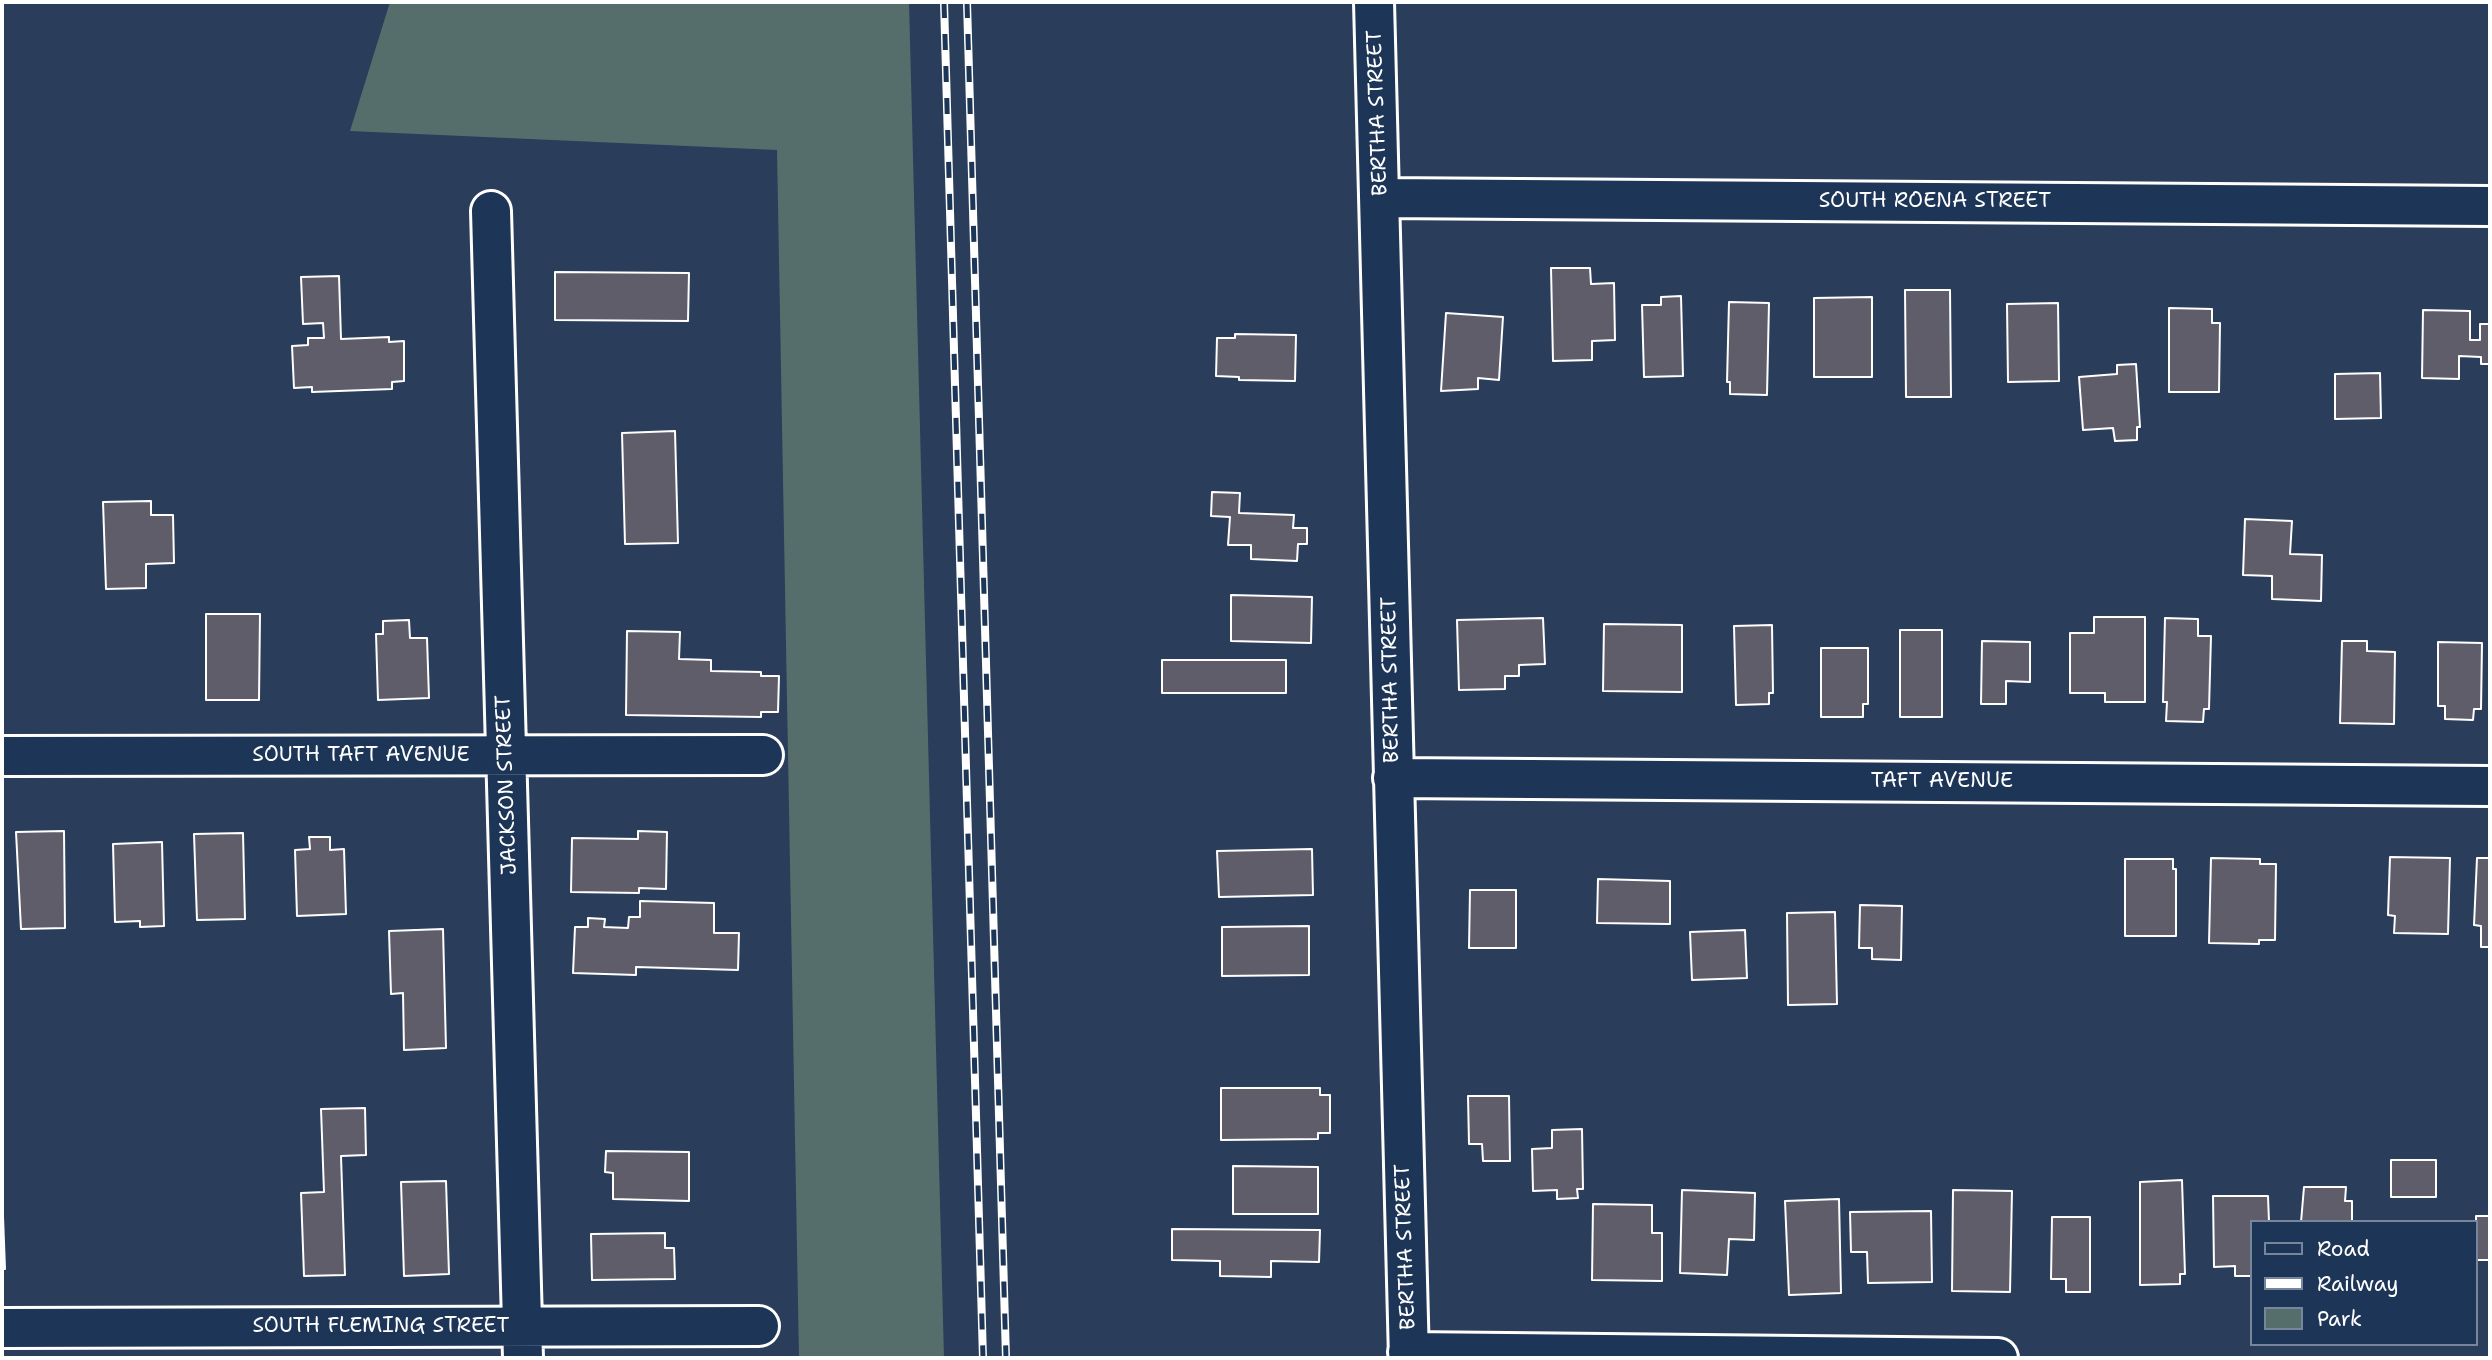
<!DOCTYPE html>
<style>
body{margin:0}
#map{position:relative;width:2492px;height:1360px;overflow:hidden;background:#2a3d5b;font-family:"Shantell Sans",sans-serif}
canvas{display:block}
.frame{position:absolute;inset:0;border:4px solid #fff;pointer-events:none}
.legend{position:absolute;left:2250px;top:1220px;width:228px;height:126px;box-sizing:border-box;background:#1d3557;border:2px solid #77869a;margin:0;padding:9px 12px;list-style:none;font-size:21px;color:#fff}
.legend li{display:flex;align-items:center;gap:14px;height:35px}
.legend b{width:35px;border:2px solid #77869a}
</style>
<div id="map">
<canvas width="2492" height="1360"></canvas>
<div class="frame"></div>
<ul class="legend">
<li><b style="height:9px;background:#1d3557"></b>Road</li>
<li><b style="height:9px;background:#fff"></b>Railway</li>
<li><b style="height:19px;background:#566e6b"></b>Park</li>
</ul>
</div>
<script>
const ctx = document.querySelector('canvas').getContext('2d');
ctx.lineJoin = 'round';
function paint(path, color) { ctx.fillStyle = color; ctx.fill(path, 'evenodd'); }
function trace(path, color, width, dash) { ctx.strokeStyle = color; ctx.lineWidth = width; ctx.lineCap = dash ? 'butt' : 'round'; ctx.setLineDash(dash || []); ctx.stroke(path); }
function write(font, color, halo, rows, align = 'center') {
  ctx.font = font + ' "Shantell Sans",sans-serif'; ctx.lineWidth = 5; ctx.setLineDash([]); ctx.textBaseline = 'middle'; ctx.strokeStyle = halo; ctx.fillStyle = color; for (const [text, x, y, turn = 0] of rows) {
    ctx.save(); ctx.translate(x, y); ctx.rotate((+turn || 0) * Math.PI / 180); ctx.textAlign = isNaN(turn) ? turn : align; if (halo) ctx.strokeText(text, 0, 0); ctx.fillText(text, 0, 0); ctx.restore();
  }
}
paint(new Path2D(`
 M390 2H909L944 1358H799L777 150 350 131Z`), '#566e6b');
const building = new Path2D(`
 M1551 268H1590L1591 284 1614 283 1615 340 1592 341V360L1553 361Z
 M555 272 689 273 688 321 555 320Z
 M339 276 341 339 389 337V342L404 341V381L392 382V389L312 392V387L294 388 292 346 308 345V338H324L323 323 303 324 301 277Z
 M1905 290H1950L1951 397H1906Z
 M1681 296 1683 376 1644 377 1642 305H1661V297Z
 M1872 297V377H1814V298Z
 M1729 302 1769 303 1767 395 1730 394V382H1727Z
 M2058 303 2059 381 2008 382 2007 304Z
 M2169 308 2212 309V323H2220L2219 392H2169Z
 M2423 310 2470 311V340H2480V324H2490V364H2481V357L2459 356V379L2422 378Z
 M1446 313 1503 317 1499 380 1478 378V389L1441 391Z
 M1235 334 1296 335 1295 381 1239 380V377L1216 376 1217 338H1235Z
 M2136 364 2140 427H2137V440L2115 441 2113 428 2083 430 2079 377 2117 374V365Z
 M2380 373 2381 418 2335 419V374Z
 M675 431 678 543 625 544 622 433Z
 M1212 492 1240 493 1239 513 1294 515 1293 528H1307V544H1298L1297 561 1251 559V545H1228L1230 517 1211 516Z
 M151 501V515H173L174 563 146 564V588L106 589 103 502Z
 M2245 519 2292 521 2290 554 2322 555 2321 601 2272 599V576L2243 575Z
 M1231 595 1312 597 1311 643 1231 641Z
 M206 614H260L259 700H206Z
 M2094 617H2145V702H2105V693H2070V633H2094Z
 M1543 618 1545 664 1519 665V676H1505V689L1459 690 1457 620Z
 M2165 618 2198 619V636H2211L2209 709H2204L2203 722 2166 721 2167 702H2163Z
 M409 620 410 638H427L429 698 378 700 376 634H383V621Z
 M1604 624 1682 625V692L1603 691Z
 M1772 625 1773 693H1769V704L1736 705 1734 626Z
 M1900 630H1942V717H1900Z
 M627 631 680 632 679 659 711 660V671L761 672V676H779L778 712H761V717L626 715Z
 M1982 641 2030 642V682L2006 681V704H1981Z
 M2342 641H2367V651L2395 652 2394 724 2340 723Z
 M2438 642 2482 643 2481 709H2474L2473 720 2445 719V706H2438Z
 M1821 648H1868V704H1863V717H1821Z
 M1162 660H1286V693H1162Z
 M64 831 65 928 21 929 16 832Z
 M638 831 667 832 666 889 639 888V893L571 892 572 838 638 839Z
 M243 833 245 919 197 920 194 834Z
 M309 837H330V850L344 849 346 914 297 916 295 850 310 849Z
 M162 842 164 926 140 927V921L115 922 113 844Z
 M1312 849 1313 895 1219 897 1217 851Z
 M2390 857 2450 858 2448 934 2394 933 2395 916 2388 915Z
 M2211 858 2260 859V864H2276L2275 940H2259V944L2209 943Z
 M2477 858H2490V947H2481V926L2474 925Z
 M2125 859H2173V869H2176V936H2125Z
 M1598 879 1670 881V924L1597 923Z
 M1470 890H1516V948H1469Z
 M640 901 714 903V933H739L738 970 636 967V975L573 973 575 927H588V918L605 919 604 927 628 928 629 917H640Z
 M1860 905 1902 906 1901 960 1872 959V948H1859Z
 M1835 912 1837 1004 1788 1005 1787 913Z
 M1309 926V975L1222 976V927Z
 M443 929 446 1048 404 1050 403 993 391 994 389 931Z
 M1745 930 1747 978 1692 980 1690 932Z
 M1221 1088H1320V1095H1330V1133H1318V1139L1221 1140Z
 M1468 1096H1509L1510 1161H1483L1482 1144H1469Z
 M365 1108 366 1155 341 1156 345 1275 304 1276 301 1193 324 1192 321 1109Z
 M1582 1129 1583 1189H1577L1578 1198 1557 1199V1190L1533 1191 1532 1149 1552 1148V1130Z
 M606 1151 689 1152V1201L613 1199V1173L605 1172Z
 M2391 1160H2436V1197H2391Z
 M1233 1166 1318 1167V1214H1233Z
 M2182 1180 2185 1274H2180V1284L2140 1285V1182Z
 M446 1181 449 1274 404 1276 401 1182Z
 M2304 1187H2346L2345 1201H2352V1222H2301Z
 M2 1190 5 1269H2Z
 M1682 1190 1755 1193 1754 1240 1729 1239 1727 1275 1680 1273Z
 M1953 1190 2012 1191 2010 1292 1952 1291Z
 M2213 1196H2268L2269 1222H2252V1276H2235V1266L2214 1267Z
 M1839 1199 1841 1293 1789 1295 1785 1201Z
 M1593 1204 1652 1205V1233H1662V1281L1592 1280Z
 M1931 1211 1932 1282 1868 1283 1867 1252H1851L1850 1212Z
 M2476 1216H2490V1260H2476Z
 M2052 1217H2090V1292H2066V1279H2051Z
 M1172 1229 1320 1230 1319 1262 1271 1261V1277L1220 1276V1261L1172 1260Z
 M665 1233V1248H674L675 1279 592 1280 591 1234Z`);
paint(building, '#5f5d6a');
trace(building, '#fff', 2);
const street = new Path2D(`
 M1374 2 1409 1358
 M1381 198 2490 206
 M491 211 523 1358
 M2 756 763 755
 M1393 778 2490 786
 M2 1328 759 1326
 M1408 1352 1998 1358`);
trace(street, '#fff', 44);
trace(street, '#1d3557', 38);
const rail = new Path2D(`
 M944 2 983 1358
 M967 2 1006 1358`);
trace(rail, '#fff', 8);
trace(rail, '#1d3557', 5, [16]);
write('21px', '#fff', '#1d3557', [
 ["BERTHA STREET",1378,113,-92],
 ["SOUTH ROENA STREET",1935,202],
 ["BERTHA STREET",1391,680,-91],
 ["SOUTH TAFT AVENUE",361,756],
 ["TAFT AVENUE",1942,782],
 ["JACKSON STREET",507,785,-92],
 ["BERTHA STREET",1406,1247,-92],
 ["SOUTH FLEMING STREET",381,1327]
]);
</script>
